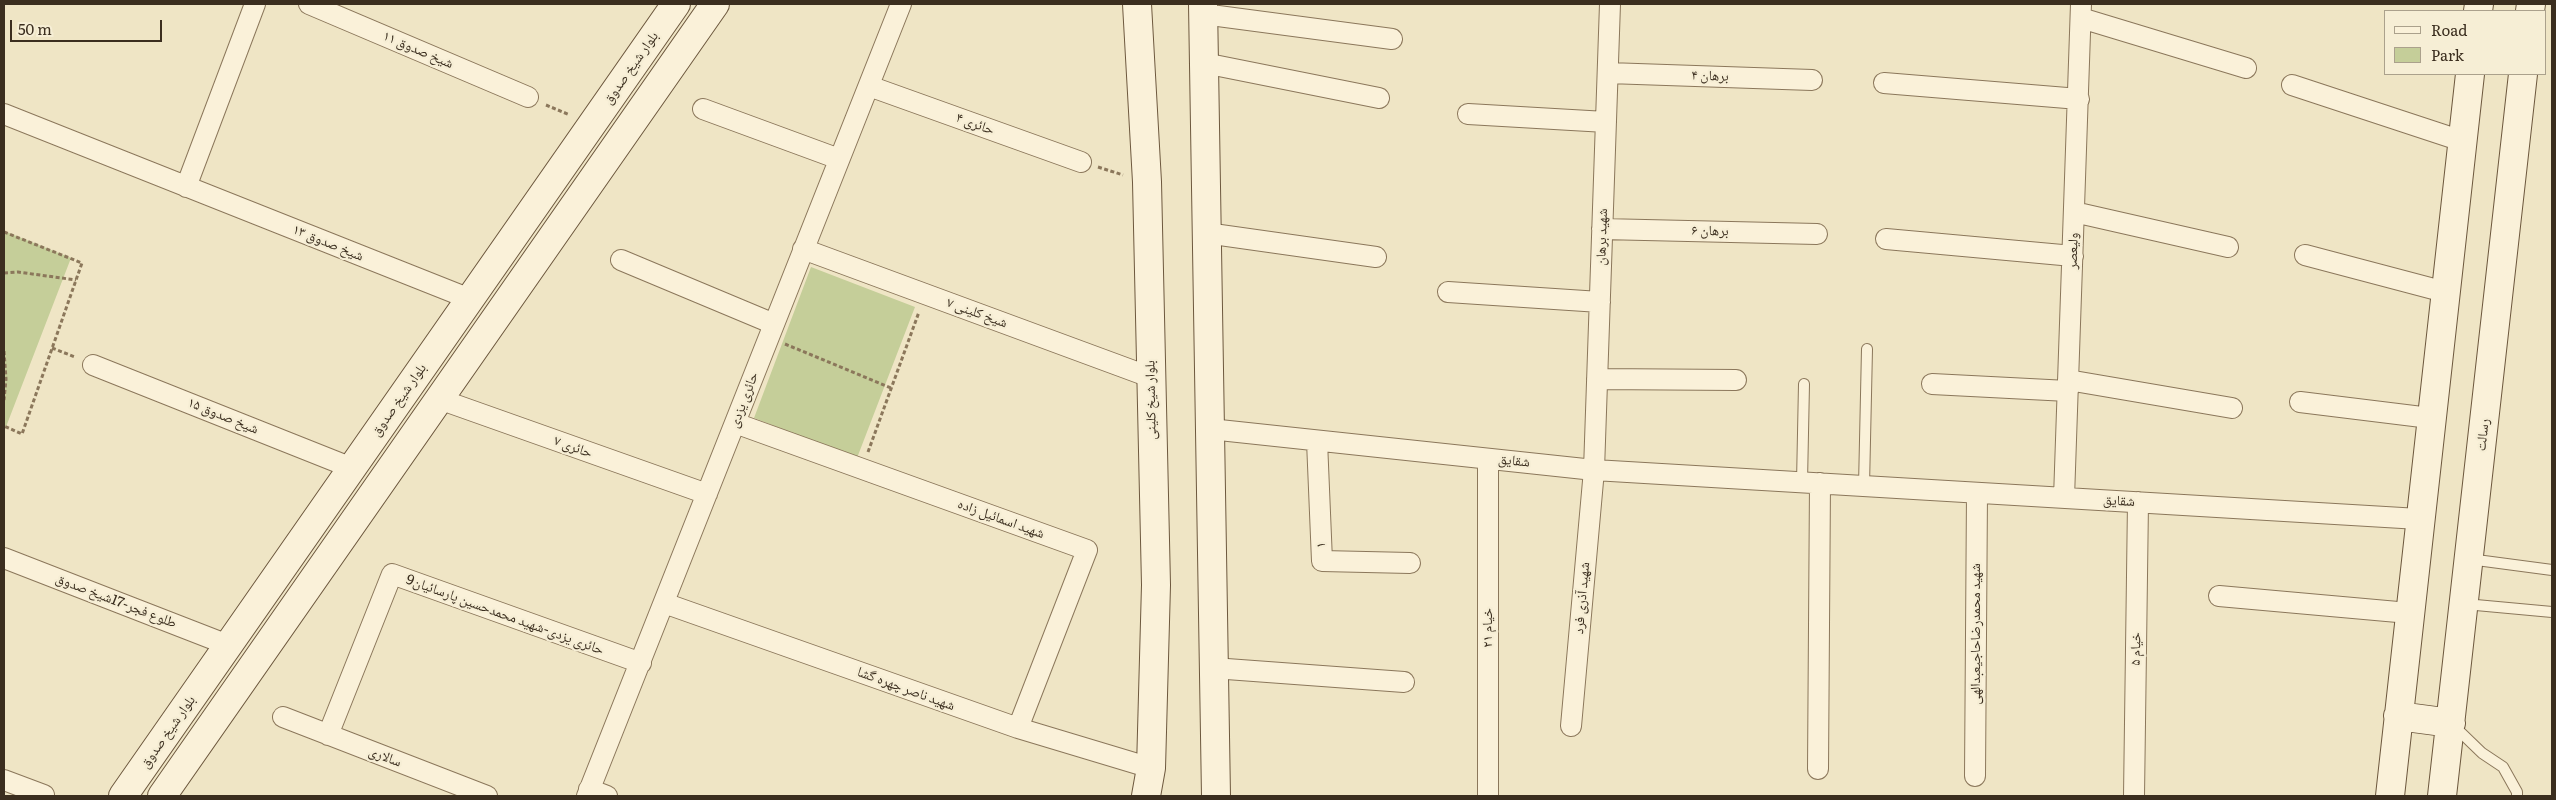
<!DOCTYPE html>
<meta charset="utf-8">
<style>
body{margin:0}
#map{position:relative;width:2556px;height:800px;overflow:hidden;background:#efe5c5;font-family:Literata,serif}
canvas{display:block}
.frame{position:absolute;inset:0;border:5px solid #3b2e1f;pointer-events:none}
.legend{position:absolute;left:2384px;top:10px;width:162px;height:65px;box-sizing:border-box;background:#f6eed5;border:1px solid #aba18c;margin:0;padding:6px 9px;list-style:none;font-size:15px;color:#3b2e1f}
.legend li{display:flex;align-items:center;gap:10px;height:25px}
.legend b{width:25px;border:1px solid #aba18c}
.scale{position:absolute;left:10px;top:20px;width:152px;height:22px;box-sizing:border-box;border:2px solid #3b2e1f;border-top:0;padding-left:6px;font-size:15px;line-height:18px;white-space:nowrap;color:#3b2e1f;-webkit-text-stroke:4px #f6eed5;paint-order:stroke}
</style>
<div id="map">
<canvas width="2556" height="800"></canvas>
<div class="frame"></div>
<ul class="legend">
<li><b style="height:6px;background:#faf1d9"></b>Road</li>
<li><b style="height:14px;background:#c5ce99"></b>Park</li>
</ul>
<div class="scale">50 m</div>
</div>
<script>
const ctx = document.querySelector('canvas').getContext('2d');
ctx.lineJoin = 'round';
function paint(path, color) { ctx.fillStyle = color; ctx.fill(path, 'evenodd'); }
function trace(path, color, width, dash) { ctx.strokeStyle = color; ctx.lineWidth = width; ctx.lineCap = dash ? 'butt' : 'round'; ctx.setLineDash(dash || []); ctx.stroke(path); }
function write(font, color, halo, rows, align = 'center') {
  ctx.font = font + ' Literata,"Noto Naskh Arabic",serif'; ctx.lineWidth = 4.5; ctx.setLineDash([]); ctx.textBaseline = 'middle'; ctx.strokeStyle = halo; ctx.fillStyle = color; for (const [text, x, y, turn = 0] of rows) {
    ctx.save(); ctx.translate(x, y); ctx.rotate((+turn || 0) * Math.PI / 180); ctx.textAlign = isNaN(turn) ? turn : align; if (halo) ctx.strokeText(text, 0, 0); ctx.fillText(text, 0, 0); ctx.restore();
  }
}
paint(new Path2D(`
 M4 231 71 258 4 432Z
 M811 267 915 307 857 458 754 418Z`), '#c5ce99');
const lane = new Path2D(`
 M1802 482 1804 384
 M1864 486 1867 349
 M2469 559 2552 570
 M2465 604 2552 612
 M2453 725 2482 753 2503 767 2517 792V796`);
const street = new Path2D(`
 M309 4 528 97
 M1203 14 1392 39
 M2081 18 2246 68
 M1204 63 1379 98
 M1608 73 1812 80
 M1884 83 2079 99
 M2292 85 2462 141
 M869 86 1081 162
 M703 109 839 159
 M4 114 470 299
 M1468 114 1606 122
 M186 187 255 4
 M2074 212 2228 247
 M1602 229 1817 234
 M1206 233 1376 257
 M1886 239 2073 256
 M803 249 1150 377
 M2305 255 2445 292
 M621 260 774 324
 M1448 292 1600 302
 M93 365 352 468
 M1597 379 1736 380
 M2068 380 2232 408
 M1932 384 2068 391
 M439 399 707 494
 M2300 402 2430 418
 M735 423 1087 550 1018 728
 M1210 429 1594 470 2419 519
 M1317 441 1322 561 1410 563
 M2064 498 2081 4
 M4 558 228 645
 M2219 596 2409 613
 M664 603 1018 728 1151 768
 M1213 668 1404 682
 M283 717 487 796
 M1571 726 1594 470 1610 4
 M328 735 392 574 641 663
 M1818 769 1820 483
 M1975 776 1977 493
 M4 780 44 795
 M589 789 607 796
 M587 796 901 4
 M1488 796V459
 M2134 796 2138 502`);
const secondary = new Path2D(`
 M1137 4 1147 182 1156 585 1151 768 1146 796
 M1203 4 1216 796
 M2478 11 2479 4
 M2530 11 2531 4
 M2398 716 2451 723
 M123 796 676 4
 M162 796 715 4
 M2390 796 2470 74
 M2442 796 2523 74`);
trace(lane, '#8b775b', 12);
trace(street, '#8b775b', 22);
trace(secondary, '#6d583e', 30);
trace(new Path2D(`
 M546 105 570 115
 M1098 167 1123 175
 M4 232 82 263 22 434 4 426
 M4 273 18 272 76 280
 M785 344 891 388
 M52 348 75 357
 M4 351 6 379 4 400
 M868 452 919 312`), '#8b775b', 3, [4, 2.5]);
trace(lane, '#faf1d9', 10);
trace(street, '#faf1d9', 20);
trace(secondary, '#faf1d9', 28);
write('14px', '#3b2e1f', '#f6eed5', [
 ["شیخ صدوق ۱۱",418,50,23],
 ["بلوار شیخ صدوق",631,68,-55],
 ["برهان ۴",1710,76,2],
 ["حائری ۴",975,124,20],
 ["برهان ۶",1710,231,1],
 ["شهید برهان",1602,237,-88],
 ["شیخ صدوق ۱۳",328,243,22],
 ["ولیعصر",2073,251,-88],
 ["شیخ کلینی ۷",977,313,20],
 ["بلوار شیخ صدوق",399,400,-55],
 ["حائری یزدی",744,400,-69],
 ["بلوار شیخ کلینی",1151,400,-91],
 ["شیخ صدوق ۱۵",223,416,22],
 ["رسالت",2483,435,-84],
 ["حائری ۷",573,447,20],
 ["شقایق",1514,461,6],
 ["شقایق",2119,501,3],
 ["شهید اسمائیل زاده",1001,519,20],
 ["۱",1321,545,-92],
 ["شهید آذری فرد",1582,598,-85],
 ["طلوع فجر-17شیخ صدوق",116,601,21],
 ["9حائری یزدی-شهید محمدحسین پارسائیان",505,615,20],
 ["خیام ۲۱",1488,628,-90],
 ["شهید محمدرضاحاجیعبدالهی",1976,634,-90],
 ["خیام ۵",2136,649,-89],
 ["شهید ناصر چهره گشا",906,689,20],
 ["بلوار شیخ صدوق",168,732,-55],
 ["سالاری",385,757,21]
]);
</script>
